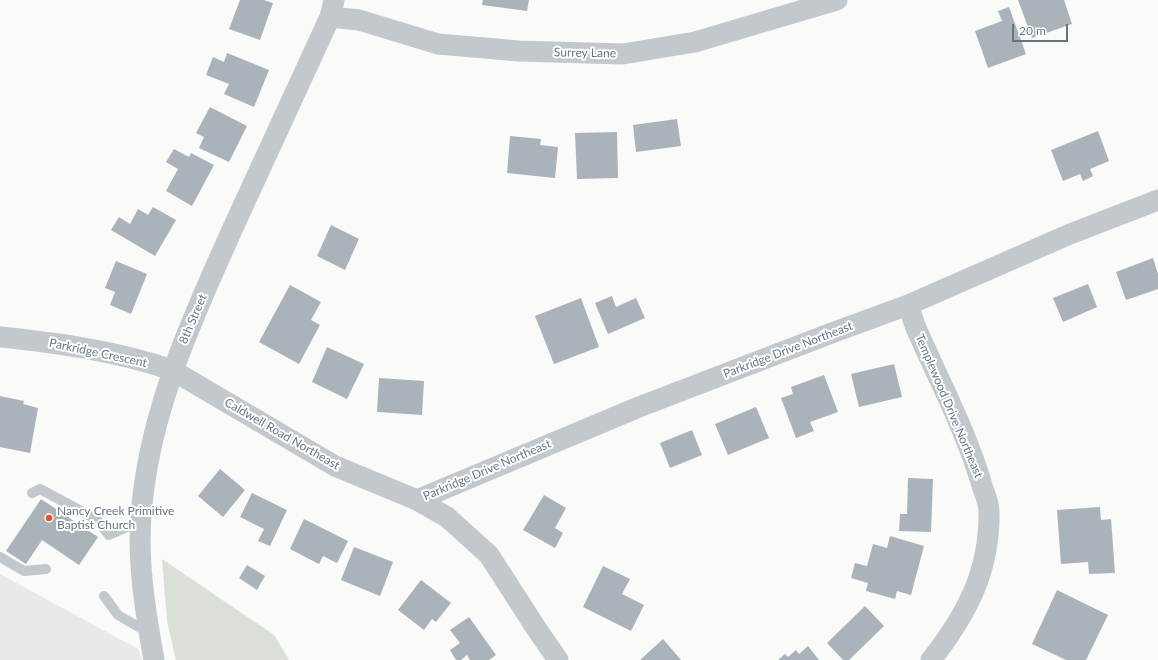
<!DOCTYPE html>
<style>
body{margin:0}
#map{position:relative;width:1158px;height:660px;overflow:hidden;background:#fafaf8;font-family:Lato,sans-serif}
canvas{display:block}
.scale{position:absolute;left:1012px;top:24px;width:56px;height:18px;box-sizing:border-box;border:2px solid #657683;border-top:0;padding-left:5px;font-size:12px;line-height:14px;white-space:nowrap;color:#657683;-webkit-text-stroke:3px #fff;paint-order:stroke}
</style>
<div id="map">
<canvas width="1158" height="660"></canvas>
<div class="scale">20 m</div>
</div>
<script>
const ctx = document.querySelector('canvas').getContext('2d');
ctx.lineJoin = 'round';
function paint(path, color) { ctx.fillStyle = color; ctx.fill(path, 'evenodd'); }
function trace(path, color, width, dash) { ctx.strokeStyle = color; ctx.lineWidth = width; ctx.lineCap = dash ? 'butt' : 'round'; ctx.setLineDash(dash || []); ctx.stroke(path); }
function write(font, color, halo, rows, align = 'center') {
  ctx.font = font + ' Lato,sans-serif'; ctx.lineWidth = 4; ctx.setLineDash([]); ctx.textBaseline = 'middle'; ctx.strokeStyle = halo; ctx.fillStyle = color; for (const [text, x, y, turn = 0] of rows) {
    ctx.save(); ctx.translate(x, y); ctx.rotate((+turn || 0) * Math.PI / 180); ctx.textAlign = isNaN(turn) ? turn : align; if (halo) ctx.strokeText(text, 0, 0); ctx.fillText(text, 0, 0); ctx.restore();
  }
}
paint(new Path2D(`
 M0 574 138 649 142 660H0Z`), '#e8e9e9');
paint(new Path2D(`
 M162 559 274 635 289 660H176L167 621Z`), '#dadfd7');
paint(new Path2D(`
 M240 0H264L273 3 260 40 229 29Z
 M483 0H529L527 11 482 5Z
 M1018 0H1064L1072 24 1032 38Z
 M1009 7 1026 54 988 68 975 31 1002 21 998 11Z
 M227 53 269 70 254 107 224 94 229 84 206 75 213 57 224 62Z
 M210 107 247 126 229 162 199 148 204 137 196 133Z
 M677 119 681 146 636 152 633 125Z
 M1098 131 1109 161 1090 169 1093 176 1083 181 1080 174 1063 181 1051 150Z
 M617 132 618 178 577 179 575 133Z
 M510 136 541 139 540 145 558 147 555 178 507 173Z
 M174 149 189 157 191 153 214 165 192 206 166 191 178 169 166 162Z
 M153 207 176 220 155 256 111 230 119 217 130 224 138 209 148 215Z
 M331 225 359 239 345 270 317 256Z
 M1153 258 1158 274V289L1126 300 1116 272Z
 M116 261 147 274 131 314 110 305 115 292 105 288Z
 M1088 284 1097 307 1063 322 1053 298Z
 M290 285 321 302 311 320 320 325 299 364 259 342Z
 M612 296 616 307 636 298 645 318 608 334 595 303Z
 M581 298 599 347 554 364 535 316Z
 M327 347 364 364 347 399 312 382Z
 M894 364 902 397 859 407 851 374Z
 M824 375 838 412 810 422 814 431 796 438 781 398 793 394 791 387Z
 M379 378 424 381 422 415 377 412Z
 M0 396 24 401 23 404 38 408 30 453 0 447Z
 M756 407 769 438 728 455 715 424Z
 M692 430 702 455 670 468 660 443Z
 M220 469 245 490 223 517 198 496Z
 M908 478 933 479 931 532 899 531 900 514H907Z
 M252 493 287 510 270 546 258 541 264 529 240 517Z
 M544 495 566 508 555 528 563 533 555 548 523 530Z
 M41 499 98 537 79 565 42 540 26 564 6 551Z
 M1100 507 1101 520 1111 519 1115 573 1089 574 1088 562 1061 564 1057 510Z
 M304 519 348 541 337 563 323 556 319 564 290 549Z
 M890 536 924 546 911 595 897 591 895 599 866 591 868 583 851 578 855 563 867 566 873 544 887 548Z
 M354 547 393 562 380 596 341 580Z
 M247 565 265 576 257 590 239 578Z
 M603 566 630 579 622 594 644 605 631 631 583 607Z
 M421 580 451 603 436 622 432 619 424 630 398 610Z
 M1057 590 1108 615 1086 660H1066L1032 644Z
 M865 606 884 626 849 660H843L827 643Z
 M469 617 496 655 489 660H470L467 655 461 660H456L450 650 460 643 450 630Z
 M663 639 681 660H640Z
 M808 646 819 660H778L785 654 788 657 796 650 799 654Z`), '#aab3b9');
trace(new Path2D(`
 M32 493 40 489 96 519 109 535 141 521
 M0 557 24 571 46 569
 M104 596 118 615 149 633`), '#c3c8cc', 10);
trace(new Path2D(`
 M330 17 359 20 438 44 519 51 623 54 695 42 837 0
 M908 305 916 328C938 378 965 429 981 482 983 491 989 501 989 511 990 571 967 614 931 660
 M0 337C58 343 117 351 172 370L335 466 417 500 447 517 489 555 536 628 558 660
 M417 500 639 407 829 334 908 305 1070 234 1158 200
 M154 660C145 610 136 555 142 504 152 403 196 310 237 219 268 152 299 85 330 17L334 0`), '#c3c8cc', 21);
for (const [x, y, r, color] of [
 [49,518,4,"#e4572e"]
]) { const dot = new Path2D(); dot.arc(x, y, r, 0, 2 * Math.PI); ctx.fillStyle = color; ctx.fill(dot); trace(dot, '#fff', 1.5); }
write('12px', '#657683', '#fff', [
 ["Surrey Lane",585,53,1],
 ["8th Street",193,319,-67],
 ["Parkridge Drive Northeast",788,350,-21],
 ["Parkridge Crescent",98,353,12],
 ["Templewood Drive Northeast",949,406,67],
 ["Caldwell Road Northeast",282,434,30],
 ["Parkridge Drive Northeast",487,470,-23]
]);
write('12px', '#657683', '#fff', [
 ["Nancy Creek Primitive",57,511],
 ["Baptist Church",57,525]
], 'left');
</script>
